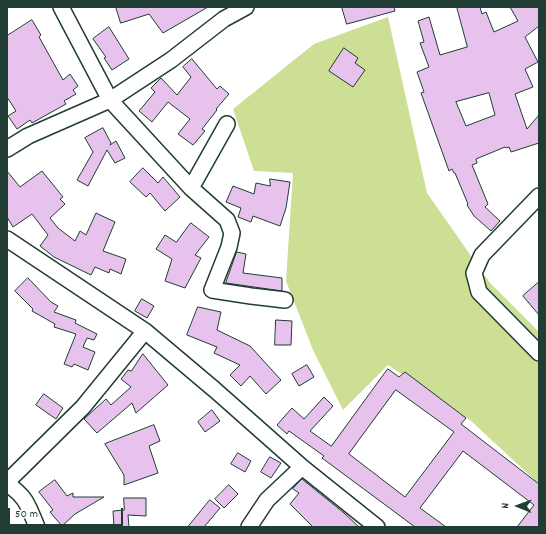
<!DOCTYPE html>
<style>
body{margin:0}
#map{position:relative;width:546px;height:534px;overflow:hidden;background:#fff;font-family:Dekko,sans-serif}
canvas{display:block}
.frame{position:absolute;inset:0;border:8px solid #1f3d34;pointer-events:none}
.north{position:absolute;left:498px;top:486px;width:40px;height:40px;-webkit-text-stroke:3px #fff;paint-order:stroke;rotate:271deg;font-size:11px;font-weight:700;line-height:16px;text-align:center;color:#1f3d34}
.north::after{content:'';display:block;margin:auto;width:14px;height:18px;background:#1f3d34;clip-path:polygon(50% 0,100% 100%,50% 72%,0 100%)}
.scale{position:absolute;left:8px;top:508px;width:115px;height:18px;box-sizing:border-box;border:2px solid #1f3d34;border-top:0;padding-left:5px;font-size:12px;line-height:14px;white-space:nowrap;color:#1f3d34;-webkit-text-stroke:3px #fff;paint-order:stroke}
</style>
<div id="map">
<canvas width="546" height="534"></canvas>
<div class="frame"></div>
<div class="north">N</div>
<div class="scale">50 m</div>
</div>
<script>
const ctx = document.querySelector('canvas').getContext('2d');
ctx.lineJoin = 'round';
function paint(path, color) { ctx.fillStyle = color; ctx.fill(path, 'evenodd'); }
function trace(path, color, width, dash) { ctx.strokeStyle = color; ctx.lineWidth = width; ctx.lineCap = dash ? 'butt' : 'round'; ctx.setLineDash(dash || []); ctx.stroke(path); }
paint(new Path2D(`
 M388 17 427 193 490 283 539 332V484L471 421 388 365 343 410 313 350 286 281 293 173 254 171 233 109 314 44Z`), '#cddf94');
const building = new Path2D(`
 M116 7H208L163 33 149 14 121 23Z
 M342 7H394L395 11 347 24Z
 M457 7H480L482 14 486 12 494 32 518 21 510 7H539V26L525 37 538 62 525 69 533 87 515 94 527 129 539 115V143L511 152 509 147 506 148 505 147 476 159 477 163 472 165 488 204 485 207 500 221 491 231 474 216 467 205 468 204 455 173H454L452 169 449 171 421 93 424 92 417 72 429 67 420 43 424 42 418 21 429 17 440 55 467 47ZM489 93 495 115 466 126 456 102Z
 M32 20 41 35 39 37 63 80 70 74 78 86 73 90 76 94 64 101 66 104 32 123 30 120 17 129 8 116 16 111 7 97V36Z
 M109 27 129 59 112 70 104 58 106 57 93 39Z
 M344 48 358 58 355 63 365 70 353 87 329 71Z
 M192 59 217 89 220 86 229 94 216 109 217 110 202 129 205 131 193 145 178 134 190 119 168 102 152 122 139 111 155 92 151 88 161 78 177 95 191 77 183 67Z
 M103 128 111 143 110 145 116 141 125 158 115 163 107 150 88 186 77 180 93 152 85 138Z
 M143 168 158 183 163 177 180 197 165 211 150 193 146 197 130 182Z
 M7 171 20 187 42 171 63 197 60 199 65 204 50 218 58 228 75 241 80 231 86 235 96 213 115 222 103 251 126 259 121 274 110 269 109 273 95 267 91 275 54 257 40 246 48 235 32 214 13 227 7 217Z
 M270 179 290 182 286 208 280 226 253 216 251 222 238 217 241 208 226 202 233 186 254 194 256 183 270 186Z
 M191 223 209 237 195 255 201 258 185 288 165 281 172 259 156 249 165 235 176 242Z
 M237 252 246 254 243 273 282 278V291L226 283Z
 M28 278 51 302 58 306 54 312 76 320 75 323 97 334 94 340 87 338 83 347 95 352 88 370 74 364 72 367 64 364 76 334 54 327 55 324 32 311 33 309 15 291Z
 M539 282V315L523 296Z
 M142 299 154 306 147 318 135 311Z
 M198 307 221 312 217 330 250 346 281 380 266 394 250 376 241 386 230 375 240 365 214 353 217 347 187 335Z
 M276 320 292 321 291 345H275Z
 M143 354 168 385 136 413 132 403 97 433 84 419 106 399 111 405 131 387 121 379 128 370 131 371Z
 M307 365 314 377 299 386 292 374Z
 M388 369 399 377 405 372 466 418 461 424 539 484V527H517L534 505 463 451 420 508 446 527H415L322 458 324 456 289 431 287 434 277 425 292 408 304 419 324 397 333 406 310 431 331 446ZM396 390 454 432 405 497 349 454Z
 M44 394 63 408 56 419 36 405Z
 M212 410 220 421 205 432 198 422Z
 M154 425 160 441 149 446 158 473 124 485V475L105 444Z
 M238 453 251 461 245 472 231 464Z
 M270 457 281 463 271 478 261 472Z
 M302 479 344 513 359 527H313L290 504 299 493 293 489Z
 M55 480 67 496 73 493V497H104L75 514 62 526 50 512 53 510 39 492Z
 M229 485 238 494 224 508 215 499Z
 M124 498H146V516L128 515 129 527H114L113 511 124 510Z
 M210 500 220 508 204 527H188Z`);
paint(building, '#e7c2ec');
trace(building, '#1f3d34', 1);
const street = new Path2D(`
 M61 7 110 100 191 188 227 220 232 233 229 247 212 290 251 296 285 300
 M7 149 28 136 110 100 171 60 224 19 246 7
 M191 188 227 124
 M539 196 482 255 474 273 479 292 539 353
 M7 239 145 331 215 390 302 467 377 527
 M7 482 83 407 145 331
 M7 484C27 497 28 506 37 527
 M249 527 267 500 302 467`);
trace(street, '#1f3d34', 18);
trace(street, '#fff', 15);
</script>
